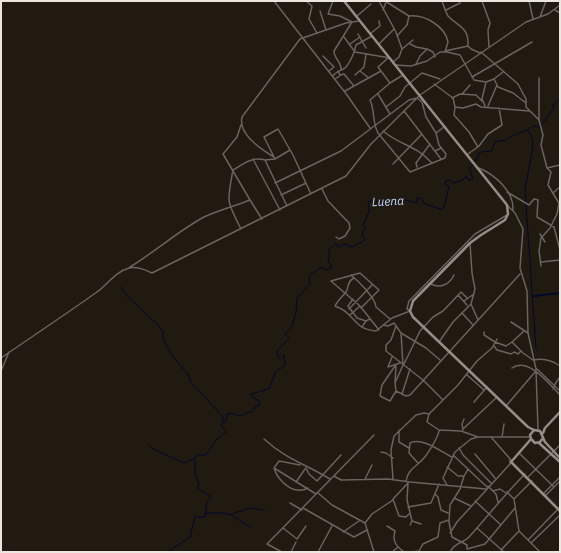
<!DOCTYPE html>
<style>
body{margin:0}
#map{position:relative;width:561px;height:553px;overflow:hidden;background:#211a11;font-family:"IBM Plex Sans",sans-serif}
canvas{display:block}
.frame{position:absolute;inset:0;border:2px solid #ebe6e0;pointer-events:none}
</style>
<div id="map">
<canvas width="561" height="553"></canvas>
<div class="frame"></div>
</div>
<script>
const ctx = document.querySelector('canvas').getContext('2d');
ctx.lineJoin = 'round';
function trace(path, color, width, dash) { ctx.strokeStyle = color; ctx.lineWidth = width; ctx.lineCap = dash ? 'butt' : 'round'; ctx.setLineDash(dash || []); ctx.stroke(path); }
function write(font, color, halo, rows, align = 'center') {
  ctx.font = font + ' "IBM Plex Sans",sans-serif'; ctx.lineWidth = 4; ctx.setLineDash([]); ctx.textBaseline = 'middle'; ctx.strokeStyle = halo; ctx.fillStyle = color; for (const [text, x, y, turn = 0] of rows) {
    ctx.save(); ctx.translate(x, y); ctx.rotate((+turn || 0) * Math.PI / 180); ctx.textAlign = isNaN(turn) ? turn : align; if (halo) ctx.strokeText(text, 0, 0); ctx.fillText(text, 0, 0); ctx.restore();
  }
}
trace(new Path2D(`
 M528 131 532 137 533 146 525 190 536 349
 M475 162 480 152 492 151 495 142 506 140C511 134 525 133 533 126L540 127 554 108 553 105 560 99
 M121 287 128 297 158 325 163 332V338L171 354 187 373 191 382 223 417V422
 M149 445 153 449 184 463 194 459
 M206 513H225L229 515 249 508 265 510
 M231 515 252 528
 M168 552 190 537 195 517H205L207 502 210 499V496L198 489 199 484 195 475V458L198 455H206L216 440 226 432 221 425 222 422H225L228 413 242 416 246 413 252 412 256 406H259V401L251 396V394L269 389 275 373 285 365 284 355 280 359 277 354V351L289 338 285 334 292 326 296 313 297 298 310 283 309 276 321 267 326 270 332 267 328 260 330 255 328 250 336 243 338 247 344 244 352 247 365 240 362 235 364 229 366 228 363 225 369 212 368 202 373 200 395 204 397 200 401 203 406 200 417 203V198H421L425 204 441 209 444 207 449 187 445 184 446 181 449 180 454 183 463 180 466 176 468 180 473 179 469 168 473 165`), '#01082c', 1);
trace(new Path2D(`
 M534 296 560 293`), '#01082c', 2);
trace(new Path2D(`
 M274 1 347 95 370 128
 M306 1 312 6 309 19 317 33
 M333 1 328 14 340 16 352 22
 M379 1 396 32 402 49 399 57 393 62
 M385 1 409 16 407 25 397 36
 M442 1C444 6 445 11 448 16 458 27 469 26 468 46
 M482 1 490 23 488 30 489 47
 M529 1 533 19
 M345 2 349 1
 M383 10 386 2
 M446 10 460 3V1
 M555 10 560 13
 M320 11 326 30
 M357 16 371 4
 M409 16C424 14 445 26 448 42L445 52
 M540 17 546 1
 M371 33 380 26 379 21
 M358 34 366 48
 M344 37 355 52 390 58
 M350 44 360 37
 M379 44 394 29
 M410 44 416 47 427 49 420 56 416 64
 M402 49 413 40
 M427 49 433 52 435 57
 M445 51 468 46 471 49 480 53
 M481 52 518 84 526 99V107L539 120
 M323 56 334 67 329 71
 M388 58 378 67 390 83 403 75
 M395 65 411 66 427 61 440 52H447L460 55 474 80 486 82 494 79 498 87 513 93 526 103
 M341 69C341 61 334 59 334 51L352 22
 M338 71 340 75 344 74 354 86
 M360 71 369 78
 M355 75 364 67 366 54
 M333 76C336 71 342 71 346 67 351 61 355 51 356 45L372 36
 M472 77 532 42
 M539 78V120L543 135 541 145 547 168 551 172 548 185 560 205
 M335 79 341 75
 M494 79 503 72
 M434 84 453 98 455 107 454 115 469 132 478 147
 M345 91 381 71
 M378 94 390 114
 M462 94 470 85
 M452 98 460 94 476 95 483 102
 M485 106 482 99 486 82
 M488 106 497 85
 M386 107 400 96 405 87 422 73 440 79
 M455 107 463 108 476 104 481 107 529 111
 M404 111 441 159
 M241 125 237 137 223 154 250 200
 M383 131C401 146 416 145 432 163
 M436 133 444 127
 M435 151 441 148
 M468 154 479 146 488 134 502 125 499 108
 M274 157C262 150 238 134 242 117L300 39 346 23 359 21
 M253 159 280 210
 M275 159 264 137 278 129 293 155 311 194
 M265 160 275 159 290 150
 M393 164 422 134
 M417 167 416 163 430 144
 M479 168C495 175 514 191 513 210
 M547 168 560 165
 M275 183 341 151 409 100 417 98 422 102 426 117 436 133 439 145 446 154 445 158 410 172 378 133C372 122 375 110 370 100L390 83
 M322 189 328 201 349 223 350 228 345 236 339 239 336 237
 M507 192 529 205 534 199 538 200 537 217 554 227 560 250
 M553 193 560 187
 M281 195 306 183
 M507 205 515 213 523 229 520 268 527 291 528 333 536 369 538 430
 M241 229C226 200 227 202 233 170 243 164 253 156 265 160L287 206
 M540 234 545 242
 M470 243 472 273 475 289 471 304 478 320
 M541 262 560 260
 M541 266 539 251 541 238 550 228 557 214 559 203
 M130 267C155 252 178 231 204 217 219 210 235 206 250 200L262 219
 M351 275C358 281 375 297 376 307L390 319
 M354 278C347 281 349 287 346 292 342 297 338 300 335 306 340 308 346 311 349 315 360 325 359 329 376 331L392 318 410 311
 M431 284C440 289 450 284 454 275
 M458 295 467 305
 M353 299 348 306 357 318 366 321 370 319
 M464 301 474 294
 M361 308 379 290 360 273 331 281 360 306 379 330
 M349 309 372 285
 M409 310 407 309 409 301 475 234 507 215
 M462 313 473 325
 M350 315 360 306
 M511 322 528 333
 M383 325 388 326 394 323 401 333 426 348 440 360
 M396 326 391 340 386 345V351L423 380 443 400
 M362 327 366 321
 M484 332V335L495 342 506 346 512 342 523 353 533 360
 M439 342 453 322 471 304
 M512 342 524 331
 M494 346 497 350 511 354 514 352 518 354 521 351
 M392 357 388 367 400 363
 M1 358C33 336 66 314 97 292 108 284 115 272 129 268 136 266 146 270 152 273L346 176 371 144 420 95 526 22 548 14 560 5
 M534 360C543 358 553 361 560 366
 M404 364 420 331 433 317 443 311 461 292 467 298
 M395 366 382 385 380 396 390 401 396 391 395 383
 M396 366 395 383 403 365 401 333
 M512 368C528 356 550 385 560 395
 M537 369 560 391
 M1 371 9 352
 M467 375 484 390
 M553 389 555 384 560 377
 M396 391 406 396 410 395 520 274
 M402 394 410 369
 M474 402 487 387
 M506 406 535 372
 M463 429 497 397
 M399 430V442L409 448
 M463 430 462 424 464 419
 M478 437 461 431 439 430 427 422 429 414 458 385 477 361 492 348 497 339
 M491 437 511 460
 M502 437 504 424
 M264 439C287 460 306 464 330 479
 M459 448 463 455 491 483
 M381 452 386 453 393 458
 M519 453 554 487
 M475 454 495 478
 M453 455 487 487
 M418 463 409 453 410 443C422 437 440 451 452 457
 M447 467 458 476H464
 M274 468 316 494
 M274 468C278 481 294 496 308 488
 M274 468 279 461 300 465
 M306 468 309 474 317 481 341 455
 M468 469 464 476 460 489 450 505 449 522 452 537 467 545V549L485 544 515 508
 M334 476 341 480 388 479 410 482 486 489
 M527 478 560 445
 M365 479 372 465
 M393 479 391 450 394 436 416 415 424 413 429 414
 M406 481C408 469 416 467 423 459 428 454 438 437 439 431
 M296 482 305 469
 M408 483 393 499 399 516 406 517 409 514
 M408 483 407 500 412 521 410 525
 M447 485 443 478 455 452 471 439 478 437H530
 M488 486 496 494 498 502
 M493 491 500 489 506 493
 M507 492 514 499 519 531 540 552
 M318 493 332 505 365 523
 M435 494 438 497 441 510 448 513
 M543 494 560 477
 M545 496 560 481
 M454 498 471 506
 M514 499 532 481
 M475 501 501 525
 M290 503 302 510
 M408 507 431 503 439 484
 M303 508 354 537 367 530
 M412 521 421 524
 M387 526 395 531C392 541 396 546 404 552
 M283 528 297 539 306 526
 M477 528 504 552
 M343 532 359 521
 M450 533 457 522 510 464V460
 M528 540 559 508
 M531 543 560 515
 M501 550 519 531
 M282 552 267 544 374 435
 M291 552 296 542
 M318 552 332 526
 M374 552 365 523 372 514 393 500
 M392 552 398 547
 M411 552 419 551 423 544 438 537 440 523 449 520
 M450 552C456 541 463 544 469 537 488 516 505 494 525 474`), '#696361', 1.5);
trace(new Path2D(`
 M344 1 507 205 508 214 505 220 481 235 470 243 413 301 410 311 413 317 528 427 534 430
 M543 433 545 428 560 412
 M543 438 540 442 535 443 531 439 530 435 534 430 540 431 545 442 560 458
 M531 439 511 462 560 511
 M539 443 560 462`), '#968c88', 2.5);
write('italic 12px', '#bed4fe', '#211a11', [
 ["Luena",388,202,-3]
]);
</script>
